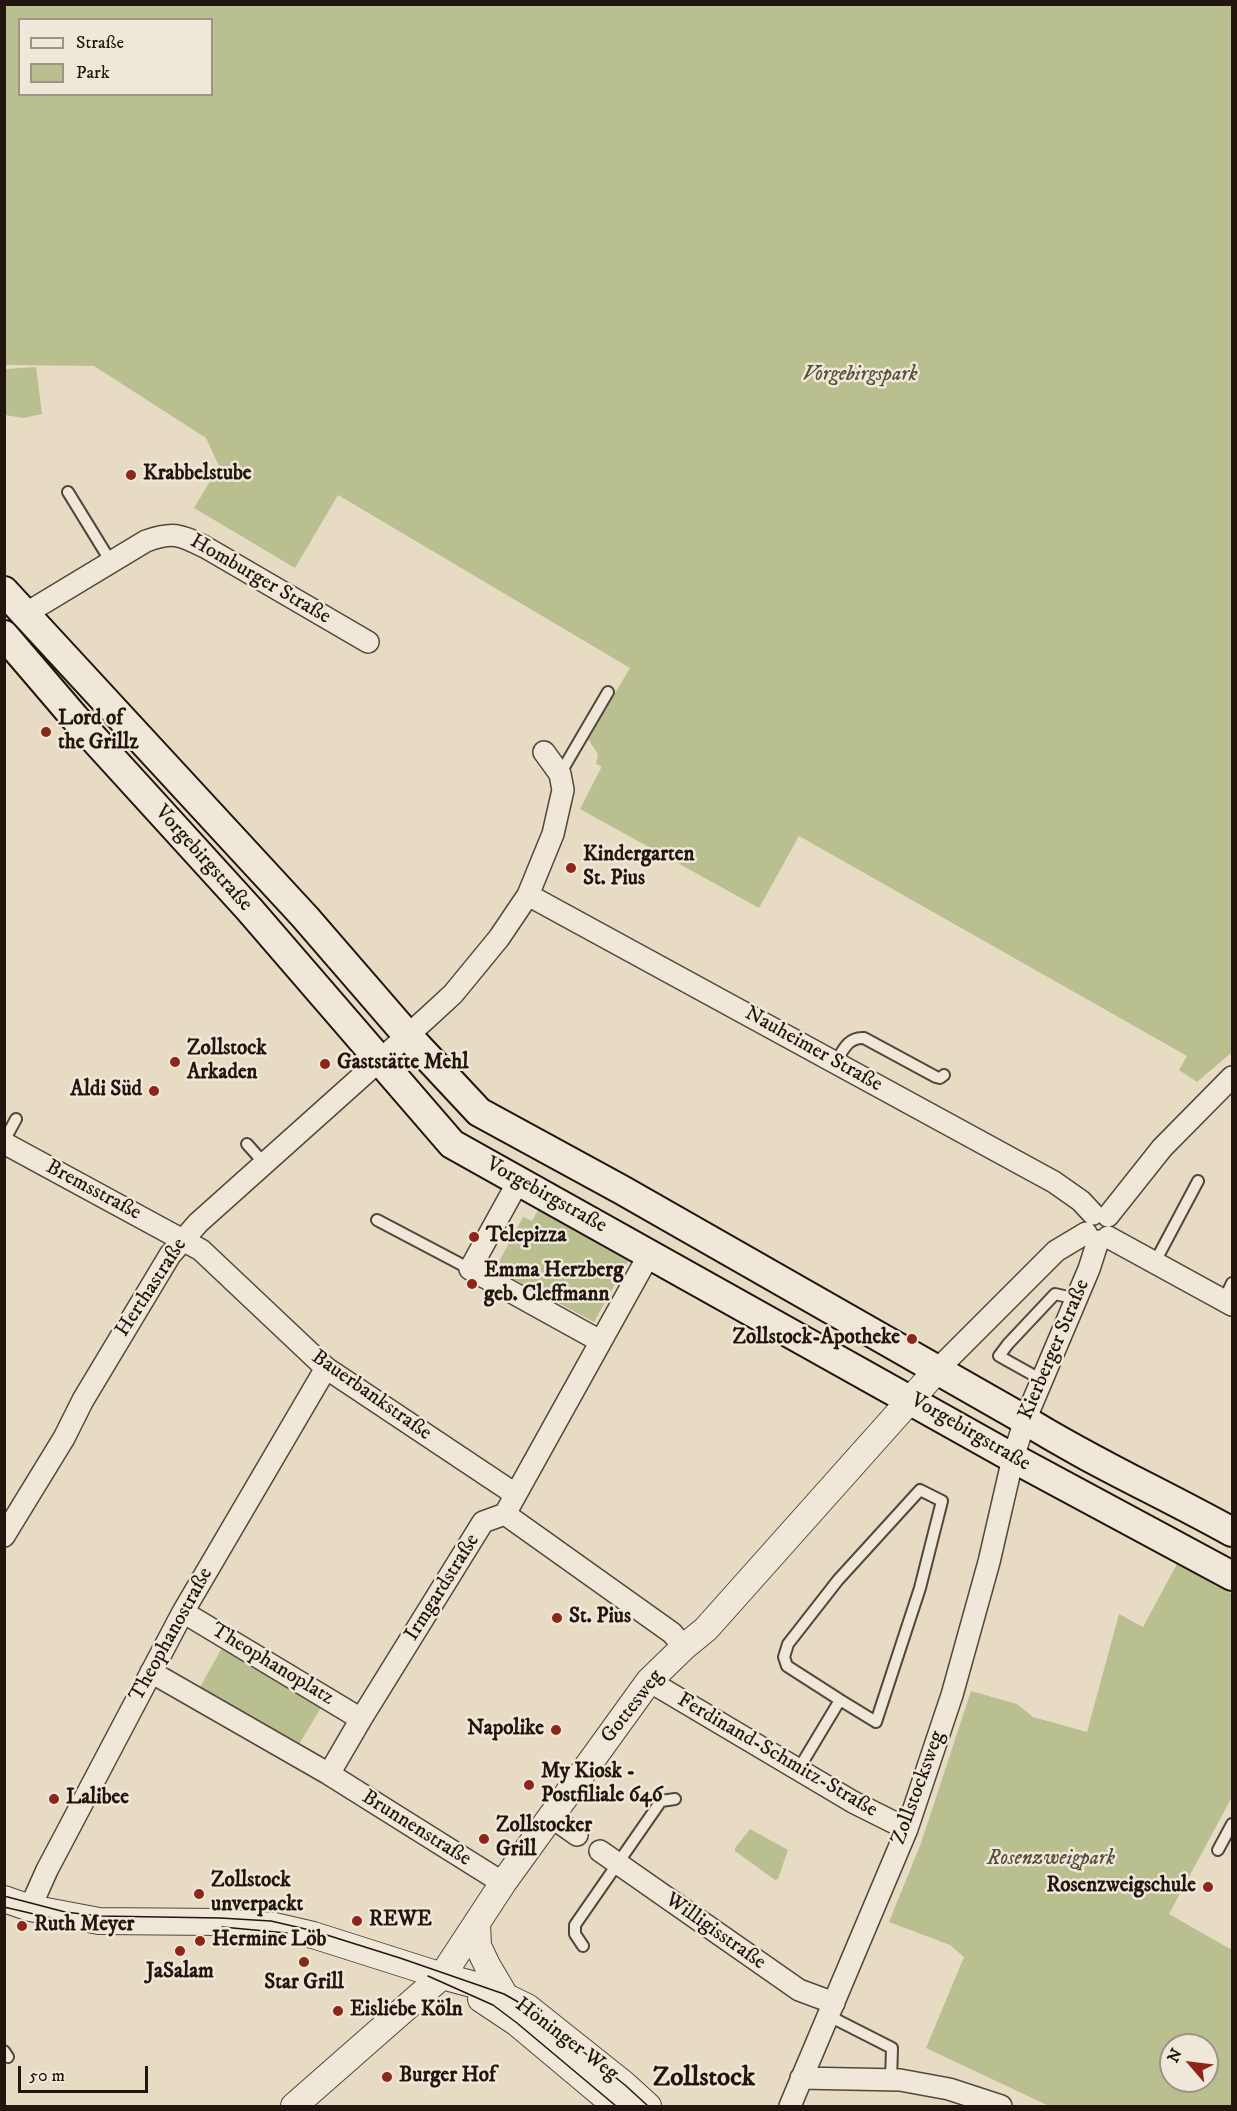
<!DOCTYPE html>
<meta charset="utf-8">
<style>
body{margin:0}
#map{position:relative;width:1237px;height:2111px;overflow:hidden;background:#e7dcc3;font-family:"IM FELL DW Pica",serif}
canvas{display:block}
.frame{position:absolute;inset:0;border:6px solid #21150e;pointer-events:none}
.legend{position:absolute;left:18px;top:18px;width:195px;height:78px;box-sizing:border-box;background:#efe8d8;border:2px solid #9d9487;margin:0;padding:8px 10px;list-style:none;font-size:18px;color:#21150e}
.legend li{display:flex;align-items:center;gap:12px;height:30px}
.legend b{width:30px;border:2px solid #9d9487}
.north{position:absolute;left:1159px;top:2033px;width:60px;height:60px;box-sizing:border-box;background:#efe8d8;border:2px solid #9d9487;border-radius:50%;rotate:298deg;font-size:16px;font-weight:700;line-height:24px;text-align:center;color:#21150e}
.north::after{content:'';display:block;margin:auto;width:21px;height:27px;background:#8f2418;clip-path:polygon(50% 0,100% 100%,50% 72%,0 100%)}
.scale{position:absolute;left:18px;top:2066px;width:130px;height:27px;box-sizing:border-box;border:3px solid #21150e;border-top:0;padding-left:8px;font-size:18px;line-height:21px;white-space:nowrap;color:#21150e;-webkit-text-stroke:4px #efe8d8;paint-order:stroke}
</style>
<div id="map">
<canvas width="1237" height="2111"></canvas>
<div class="frame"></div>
<ul class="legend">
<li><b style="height:8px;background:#efe8d8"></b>Straße</li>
<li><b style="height:16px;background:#babf90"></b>Park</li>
</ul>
<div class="north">N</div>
<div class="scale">50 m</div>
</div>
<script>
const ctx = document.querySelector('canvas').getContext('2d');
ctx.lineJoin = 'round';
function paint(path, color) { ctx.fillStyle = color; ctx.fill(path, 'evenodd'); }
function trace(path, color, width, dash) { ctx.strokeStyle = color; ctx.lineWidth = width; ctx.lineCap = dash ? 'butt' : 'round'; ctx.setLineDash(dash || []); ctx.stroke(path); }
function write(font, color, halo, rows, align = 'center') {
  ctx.font = font + ' "IM FELL DW Pica",serif'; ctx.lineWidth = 5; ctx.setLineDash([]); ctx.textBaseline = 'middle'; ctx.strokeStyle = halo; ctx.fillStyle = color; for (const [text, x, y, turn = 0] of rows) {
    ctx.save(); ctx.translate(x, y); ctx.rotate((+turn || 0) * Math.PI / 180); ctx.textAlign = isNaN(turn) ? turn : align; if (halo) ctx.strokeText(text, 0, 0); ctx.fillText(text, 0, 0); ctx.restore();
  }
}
paint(new Path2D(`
 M4 5H1232V1052L1197 1082 1179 1070 1187 1056 799 836 759 908 580 809 601 768V766L596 764 598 754 588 739 630 668 338 495 295 568 194 508 219 466 206 438 94 366 5 365ZM20 20H212V94H20Z
 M36 367 42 414 23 418 5 415V369Z
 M538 1210 628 1261 594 1322 495 1269 523 1217 532 1221Z
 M1177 1564 1232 1594V1797L1169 1914 1232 1950V2106H1049L926 2048 964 1957 950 1945 889 1922 921 1843 971 1691 1017 1704 1033 1717 1087 1732 1119 1614 1143 1627ZM1171 2045H1207V2081H1171Z
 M222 1648 322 1706 298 1746 200 1687Z
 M750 1829 788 1850 778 1879 775 1880 735 1851V1848Z`), '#babf90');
const service = new Path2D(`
 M68 492 111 562
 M560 774 608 692
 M836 1062C843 1050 848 1037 864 1038L936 1077 940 1078 944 1075
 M4 1141 16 1119
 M247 1144 264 1163
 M377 1220 470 1269
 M1155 1262 1198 1181
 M1224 1300 1232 1283
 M1042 1380 999 1356 1008 1344 1055 1294 1077 1299
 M798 1770 840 1700 787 1666 784 1657 788 1644 838 1580 920 1490 942 1501 920 1588 876 1722 840 1700
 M1218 1850 1232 1824
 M583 1946 575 1934V1925L661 1801 675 1799
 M829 2016 892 2048 891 2080
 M4 2051 8 2057`);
const minor = new Path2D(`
 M25 614 146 541C174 531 180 535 205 547L368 642
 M528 895 1054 1182 1081 1201 1093 1214
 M4 1143 201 1250 326 1368 515 1494
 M518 1182 470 1269 600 1341
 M1108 1216 1162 1148 1232 1077
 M1108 1237 1232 1305
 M937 1370 1056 1251 1086 1233
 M505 1514 672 1633 684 1647
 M4 1536 64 1438 83 1400 170 1255 198 1223 427 1018 453 994 499 938 528 895 553 834 563 790 560 774 544 752
 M183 1612 361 1719
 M151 1672 329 1774 503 1883
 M649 1681 853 1802 907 1829
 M329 1774 361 1719 483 1522 505 1514 650 1253
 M550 1816 577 1835
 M600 1851 799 1990 834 2003
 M30 1908 47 1870 183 1612 326 1368
 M801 2078 900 2080 949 2089 1001 2106
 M790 2106 907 1829 952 1695 989 1562 1013 1458 1025 1420 1089 1269 1098 1241`);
const tertiary = new Path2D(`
 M4 1899 30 1908 99 1921 219 1922 274 1926 313 1935 442 1976 490 1989 527 2007 625 2085 648 2106
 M477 1923 478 1946 488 1967 504 1994
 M481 1999 517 2023 616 2106
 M294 2106 442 1976 503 1883 649 1681 684 1647 706 1629 937 1370`);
const secondary = new Path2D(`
 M4 591 305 917 408 1036 479 1112 622 1190 1025 1420C1092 1462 1164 1494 1232 1532
 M4 635 75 718 249 909 452 1144 1013 1458 1232 1576`);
trace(service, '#52473b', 14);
trace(minor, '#52473b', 24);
trace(tertiary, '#52473b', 28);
trace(secondary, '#21150e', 32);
trace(service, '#efe8d8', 10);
trace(minor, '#efe8d8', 21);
trace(tertiary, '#efe8d8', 26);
trace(secondary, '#efe8d8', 28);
trace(new Path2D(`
 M4 1896 65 1912 99 1916 220 1918 271 1921 314 1931 400 1958 504 1994 527 2007 625 2085 648 2106
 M4 1907 51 1918
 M222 1927 287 1933
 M428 1976 493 2005 517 2023 616 2106`), '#21150e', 1.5);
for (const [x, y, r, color] of [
 [131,475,6,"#8f2418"],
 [46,732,6,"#8f2418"],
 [571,868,6,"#8f2418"],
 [175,1062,6,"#8f2418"],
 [325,1064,6,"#8f2418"],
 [154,1091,6,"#8f2418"],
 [474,1237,6,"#8f2418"],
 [472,1284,6,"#8f2418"],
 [912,1339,6,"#8f2418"],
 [557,1618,6,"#8f2418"],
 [556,1730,6,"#8f2418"],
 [529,1785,6,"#8f2418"],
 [54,1799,6,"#8f2418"],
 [484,1839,6,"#8f2418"],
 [1208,1887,6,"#8f2418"],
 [199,1894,6,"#8f2418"],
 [357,1921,6,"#8f2418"],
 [22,1926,6,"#8f2418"],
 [200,1941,6,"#8f2418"],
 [180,1951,6,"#8f2418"],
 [304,1962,6,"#8f2418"],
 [338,2011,6,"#8f2418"],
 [387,2077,6,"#8f2418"]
]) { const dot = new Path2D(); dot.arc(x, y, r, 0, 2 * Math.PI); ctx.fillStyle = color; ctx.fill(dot); trace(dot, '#efe8d8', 2); }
write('italic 21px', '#57503c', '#efe8d8', [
 ["Vorgebirgspark",860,376],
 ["Rosenzweigpark",1051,1860]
]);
write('bold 21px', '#21150e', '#efe8d8', [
 ["Krabbelstube",143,475],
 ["Lord of",58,720],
 ["the Grillz",58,744],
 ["Kindergarten",583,856],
 ["St. Pius",583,880],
 ["Zollstock",187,1050],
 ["Arkaden",187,1074],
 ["Gaststätte Mehl",337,1064],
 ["Aldi Süd",142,1091,"right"],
 ["Telepizza",486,1237],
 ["Emma Herzberg",484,1272],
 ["geb. Cleffmann",484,1296],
 ["Zollstock-Apotheke",900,1339,"right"],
 ["St. Pius",569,1618],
 ["Napolike",544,1730,"right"],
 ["My Kiosk -",541,1773],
 ["Postfiliale 646",541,1797],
 ["Lalibee",66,1799],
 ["Zollstocker",496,1827],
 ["Grill",496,1851],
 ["Zollstock",211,1882],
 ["unverpackt",211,1906],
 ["Rosenzweigschule",1196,1887,"right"],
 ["REWE",369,1921],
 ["Ruth Meyer",34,1926],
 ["Hermine Löb",212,1941],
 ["JaSalam",180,1973,"center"],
 ["Star Grill",304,1984,"center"],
 ["Eisliebe Köln",350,2011],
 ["Burger Hof",399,2077]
], 'left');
write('21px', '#21150e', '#efe8d8', [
 ["Homburger Straße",260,580,30],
 ["Vorgebirgstraße",203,859,48],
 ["Nauheimer Straße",813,1050,29],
 ["Bremsstraße",93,1191,28],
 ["Vorgebirgstraße",546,1196,29],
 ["Herthastraße",152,1288,-57],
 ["Kierberger Straße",1055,1350,-67],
 ["Bauerbankstraße",371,1396,35],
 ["Vorgebirgstraße",970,1433,30],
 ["Irmgardstraße",443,1588,-58],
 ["Theophanostraße",172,1635,-61],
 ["Theophanoplatz",272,1665,31],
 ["Gottesweg",633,1707,-52],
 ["Ferdinand-Schmitz-Straße",777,1756,30],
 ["Zollstocksweg",919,1788,-70],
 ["Brunnenstraße",416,1829,32],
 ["Willigisstraße",715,1932,35],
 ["Höninger Weg",566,2040,37]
]);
write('bold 27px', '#21150e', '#efe8d8', [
 ["Zollstock",704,2079]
]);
</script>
